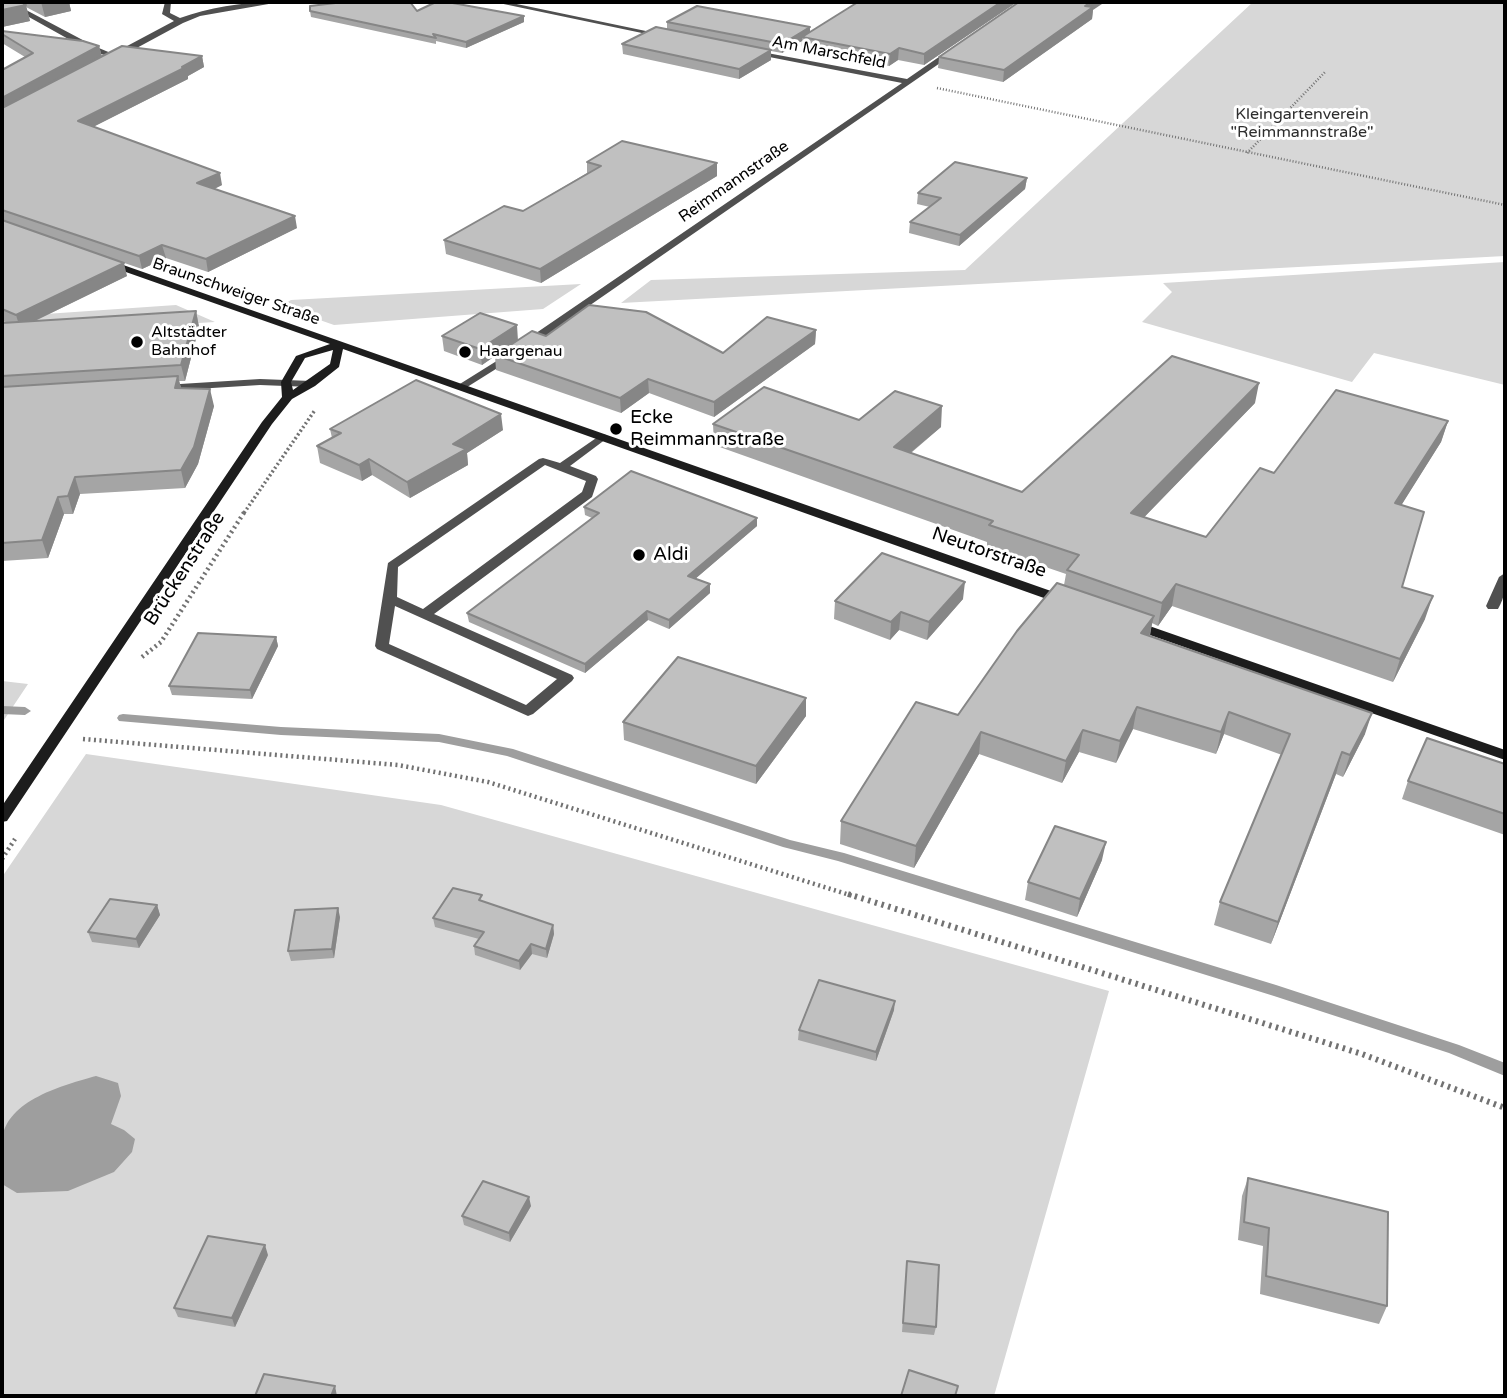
<!DOCTYPE html>
<meta charset="utf-8">
<style>
body{margin:0}
#map{position:relative;width:1507px;height:1398px;overflow:hidden;background:#fff;font-family:"Varela Round",sans-serif}
canvas{display:block}
.frame{position:absolute;inset:0;border:4px solid #000;pointer-events:none}
</style>
<div id="map">
<canvas width="1507" height="1398"></canvas>
<div class="frame"></div>
</div>
<script>
const ctx = document.querySelector('canvas').getContext('2d');
ctx.lineJoin = 'round';
function paint(path, color) { ctx.fillStyle = color; ctx.fill(path, 'evenodd'); }
function trace(path, color, width, dash) { ctx.strokeStyle = color; ctx.lineWidth = width; ctx.lineCap = dash ? 'butt' : 'round'; ctx.setLineDash(dash || []); ctx.stroke(path); }
function write(font, color, halo, rows, align = 'center') {
  ctx.font = font + ' "Varela Round",sans-serif'; ctx.lineWidth = 6; ctx.setLineDash([]); ctx.textBaseline = 'middle'; ctx.strokeStyle = halo; ctx.fillStyle = color; for (const [text, x, y, turn = 0] of rows) {
    ctx.save(); ctx.translate(x, y); ctx.rotate((+turn || 0) * Math.PI / 180); ctx.textAlign = isNaN(turn) ? turn : align; if (halo) ctx.strokeText(text, 0, 0); ctx.fillText(text, 0, 0); ctx.restore();
  }
}
paint(new Path2D(`
 M1253 2H1505V256L621 303 651 280 965 270Z
 M1505 262V385L1374 353 1352 382 1142 322 1172 292 1163 283Z
 M581 284 543 309 334 325 280 306 291 300Z
 M176 305 215 322 2 335V317Z
 M2 681 28 684 2 723Z
 M86 754 441 805 1109 991 994 1396H2V877Z`), '#d7d7d7');
paint(new Path2D(`
 M96 1076 118 1083 121 1096 111 1124 124 1130 135 1139 132 1152 114 1172 68 1191 17 1193 2 1184C2 1170 0 1154 2 1140 6 1100 64 1085 96 1076Z`), '#9e9e9e');
paint(new Path2D(`
 M2 706 25 707 31 711 25 715 2 714Z
 M123 714 281 727 439 734 513 749 790 840 844 853 1276 985 1459 1045 1505 1063V1076L1449 1053 1274 996 838 861 783 847 507 756 439 742 281 735 119 721 117 718 119 715Z`), '#9e9e9e');
trace(new Path2D(`
 M937 88 1505 205
 M1247 153 1326 71`), '#727272', 2.5, [1, 2]);
trace(new Path2D(`
 M244 513 315 410`), '#727272', 3.5, [2, 2.5]);
trace(new Path2D(`
 M142 657 161 642 245 511
 M83 739 398 765 488 782 853 896
 M2 859 15 839`), '#727272', 4.5, [2, 3.5]);
trace(new Path2D(`
 M848 894 1362 1054 1505 1108`), '#727272', 6, [2.5, 4.5]);
paint(new Path2D(`
 M2 2H11L94 46 118 56 114 58 88 50Z
 M602 434 606 435V439L570 466 596 476 598 479 592 497 434 614 572 675 574 678 572 681 533 714 528 716 377 649 375 646 388 563 539 459 543 458 560 463ZM545 465 586 481 582 492 423 609 397 597 398 567ZM395 606 557 679 526 705 389 644Z
 M1505 573C1506 586 1505 597 1498 609H1488L1486 606 1499 577Z`), '#505050');
paint(new Path2D(`
 M165 2H171L170 13 180 18C210 7 248 1 280 2L200 16 183 23 120 57H114V53L174 21 162 14Z
 M494 2H507L665 35 661 37Z
 M751 50 907 79 949 50 956 52 531 346H523V342L902 83 754 54 750 52Z
 M511 352 516 355 515 357 464 389H456L455 387Z
 M260 379 311 381 316 384 311 387 260 385 164 391 159 388 164 385Z`), '#505050');
paint(new Path2D(`
 M109 260 1068 597 1070 600 1068 603H1058L343 349 339 367 315 386 292 399 272 424 7 821 2 822V806L262 422 282 397 281 382 296 356 330 344 106 265 104 263ZM333 350 330 364 293 390 291 382 305 358Z
 M1135 621 1505 750V760L1130 628 1128 625Z`), '#1d1d1d');
paint(new Path2D(`
 M2 2H69L71 11 45 17 26 7 30 21 2 27Z
 M1017 2 924 65 898 60 889 66 801 49 802 41 782 53 771 51V60L739 79 623 54 622 44 667 29V22L810 32Z
 M1093 10 1092 19 1003 82 938 68 939 57Z
 M310 11H417L524 16V22L466 48 436 41V44L311 17Z
 M2 31 99 46 102 57 202 56 204 67 188 76V79L93 127 222 185 214 189 297 228 208 272 166 258 142 269 98 254 127 276 35 321 196 311 199 327 185 381H179L181 388 214 406 198 464 185 488 80 494 73 514H64L48 558 2 561V323L6 322 2 321V70L25 57 2 43Z
 M587 162 717 163V176L541 283 446 254 444 240 523 211 587 173Z
 M1027 178 1025 189 959 246 909 233 910 222 930 207 917 204 918 193Z
 M816 330 815 344 714 417 649 393 621 413 496 370 495 356 482 365 444 351 442 336 518 340 546 336 723 353Z
 M1255 403 1144 517 1206 537 1274 473 1448 421 1441 442 1401 505 1402 587 1425 619 1393 682 1172 606 1158 626 1152 623 1150 636 1365 734 1343 777 1336 774 1271 944 1214 925 1220 902 1282 755 1224 734 1216 754 1133 729 1116 763 1079 752 1062 783 979 754 914 868 840 844 841 821 958 715 1064 585 1066 574 987 547V542L714 445 713 424 859 420 941 427 911 453 1022 492Z
 M330 429 503 430 467 453 468 465 410 498 372 475 362 481 320 463 317 446 332 438Z
 M584 507 757 526 695 579 710 584V593L669 629 648 620 585 673 469 622 467 613 592 518 585 515Z
 M963 599 927 640 899 630 890 640 834 619 835 601Z
 M276 637 278 646 252 699 172 695 169 686Z
 M806 716 756 784 624 740 623 722Z
 M1505 764V835L1402 799 1408 781Z
 M1102 860 1077 917 1025 900 1028 882Z
 M483 902 553 925 554 934 547 958 532 954 520 970 475 955 474 946 479 939 435 927 433 918Z
 M157 905 160 915 139 948 92 942 88 932Z
 M340 917 334 958 291 961 288 951Z
 M894 1010 876 1061 798 1040 799 1030Z
 M1248 1178 1387 1306 1379 1324 1260 1294 1263 1246 1238 1240 1242 1196Z
 M531 1206 510 1242 464 1225 462 1216Z
 M268 1255 235 1327 178 1317 174 1308Z
 M907 1261 936 1327 934 1335 902 1332Z`), '#a5a5a5');
paint(new Path2D(`
 M41 2H69L71 11 45 17Z
 M1001 2H1017L924 65V54Z
 M1091 2H1105L1093 10 1092 19 1003 82 1004 70Z
 M26 5 30 21 2 27V10Z
 M524 16V22L466 48V42Z
 M810 27V35L802 37V41L782 53V44Z
 M99 46 102 57 2 111V98Z
 M899 48 898 60 889 66 890 54Z
 M771 50V60L739 79V69Z
 M202 56 204 67 188 76V79L81 133 78 121Z
 M717 163V176L541 283 540 269Z
 M220 173 222 185 200 196 197 183Z
 M1027 178 1025 189 959 246 960 235Z
 M295 216 297 228 208 272 206 259Z
 M162 245 166 258 142 269 139 256Z
 M124 263 127 276 20 328 16 315Z
 M196 311 199 327 185 381 181 365Z
 M517 325 518 341 495 355V356L482 365 480 349Z
 M816 330 815 344 714 417V402Z
 M178 376 182 392 175 388Z
 M648 379 649 393 621 413 620 398Z
 M1259 383 1255 403 1127 535 1131 513Z
 M210 389 214 406 198 464 185 488 181 470Z
 M942 406 941 427 892 468 894 447Z
 M501 414 503 430 467 453 468 465 410 498 407 482 453 444Z
 M1448 421 1441 442 1389 525 1395 503Z
 M369 459 372 475 362 481 359 465Z
 M75 477 80 494 73 514 68 496Z
 M58 497 64 514 48 558 42 540Z
 M757 518V526L688 585V576Z
 M965 582 963 599 927 640 929 622Z
 M710 584V593L669 629V620Z
 M1176 584 1172 606 1158 626 1162 603Z
 M1433 596 1425 619 1393 682 1400 659Z
 M647 611 648 620 585 673V664Z
 M901 612 899 630 890 640 891 622Z
 M1154 616 1149 637 1141 633Z
 M276 637 278 646 252 699 250 690Z
 M806 698V716L756 784V766Z
 M1137 707 1133 729 1116 763 1120 741Z
 M1229 712 1224 734 1216 754 1221 732Z
 M1372 713 1365 734 1343 777 1350 755Z
 M1083 730 1079 752 1062 783 1066 761Z
 M981 732 979 754 914 868 916 846Z
 M1342 752 1336 774 1271 944 1278 922Z
 M1106 842 1102 860 1077 917 1080 899Z
 M157 905 160 915 139 948 136 939Z
 M338 908 340 917 334 958 332 949Z
 M553 925 554 934 547 958 546 949Z
 M531 944 532 954 520 970 519 961Z
 M895 1001 894 1010 876 1061V1052Z
 M529 1197 531 1206 510 1242 509 1233Z
 M265 1245 268 1255 235 1327 232 1318Z
 M335 1386 337 1396H331Z`), '#868686');
const building = new Path2D(`
 M2 2H21L26 5 2 10Z
 M344 2H410L417 11 436 2H447L524 16 466 42 433 34 436 38 310 11V6Z
 M858 2H1001L924 54 899 48 890 54 802 37Z
 M1019 2H1091L1085 6 1093 7 1004 70 939 57Z
 M697 6 810 27 782 44 667 22Z
 M656 27 771 50 739 69 622 44Z
 M2 31 83 41 99 46 2 98V70L33 53 2 34Z
 M122 46 202 56 182 67H186L78 121 220 173 197 183 295 216 206 259 162 245 139 256 2 210V108Z
 M622 141 717 163 540 269 444 240 504 206 523 211 601 166 587 162Z
 M955 162 1027 178 960 235 910 222 941 198 918 193Z
 M2 220 124 263 16 315 2 309Z
 M589 305 646 312 723 353 767 317 816 330 714 402 648 379 620 398 495 355 532 331 546 336Z
 M196 311 181 365 2 376V323Z
 M480 313 517 325 480 349 442 336Z
 M1172 356 1259 383 1131 513 1206 537 1260 468 1274 473 1336 390 1448 421 1395 503 1424 512 1402 587 1433 596 1400 659 1176 584 1162 603 1067 570 1079 555 989 525 993 521 713 424 764 387 859 420 895 391 942 406 894 447 1022 492Z
 M178 376 175 388 210 389 194 447 181 470 75 477 68 496 58 497 42 540 2 543V387Z
 M416 380 501 414 453 444 466 449 407 482 369 459 359 465 317 446 341 433 330 429Z
 M631 471 757 518 688 576 710 584 669 620 647 611 585 664 467 613 599 513 584 507Z
 M882 553 965 582 929 622 901 612 891 622 835 601Z
 M1057 583 1154 616 1141 633 1372 713 1350 755 1342 752 1278 922 1220 902 1290 734 1229 712 1221 732 1137 707 1120 741 1083 730 1066 761 981 732 916 846 841 821 916 702 958 715 1017 631Z
 M198 633 276 637 250 690 169 686Z
 M678 657 806 698 756 766 623 722Z
 M1427 738 1505 764V814L1408 781Z
 M1055 826 1106 842 1080 899 1028 882Z
 M453 888 482 895 479 900 553 925 546 949 531 944 519 961 474 946 484 932 433 918Z
 M110 899 157 905 136 939 88 932Z
 M338 908 332 949 288 951 295 910Z
 M819 980 895 1001 876 1052 799 1030Z
 M1248 1178 1388 1212 1387 1306 1266 1276 1269 1228 1244 1222Z
 M483 1181 529 1197 509 1233 462 1216Z
 M208 1236 265 1245 232 1318 174 1308Z
 M907 1261 939 1265 936 1327 903 1323Z
 M909 1370 958 1386 955 1396H901Z
 M264 1374 335 1386 331 1396H255Z`);
paint(building, '#c0c0c0');
trace(building, '#868686', 2);
for (const [x, y, r, color] of [
 [137,342,7,"#000"],
 [465,352,7,"#000"],
 [616,429,7,"#000"],
 [639,555,7,"#000"]
]) { const dot = new Path2D(); dot.arc(x, y, r, 0, 2 * Math.PI); ctx.fillStyle = color; ctx.fill(dot); trace(dot, '#fff', 2.5); }
write('16px', '#000', '#fff', [
 ["Am Marschfeld",829,53,11],
 ["Reimmannstraße",734,182,-35],
 ["Braunschweiger Straße",236,292,19]
]);
write('16px', '#2e2e2e', '#fff', [
 ["Kleingartenverein",1302,115],
 ["\"Reimmannstraße\"",1302,133]
]);
write('16px', '#000', '#fff', [
 ["Altstädter",151,333],
 ["Bahnhof",151,351],
 ["Haargenau",479,352]
], 'left');
write('19px', '#000', '#fff', [
 ["Ecke",630,418],
 ["Reimmannstraße",630,440],
 ["Aldi",653,555]
], 'left');
write('19px', '#000', '#fff', [
 ["Neutorstraße",989,553,19],
 ["Brückenstraße",185,569,-57]
]);
</script>
